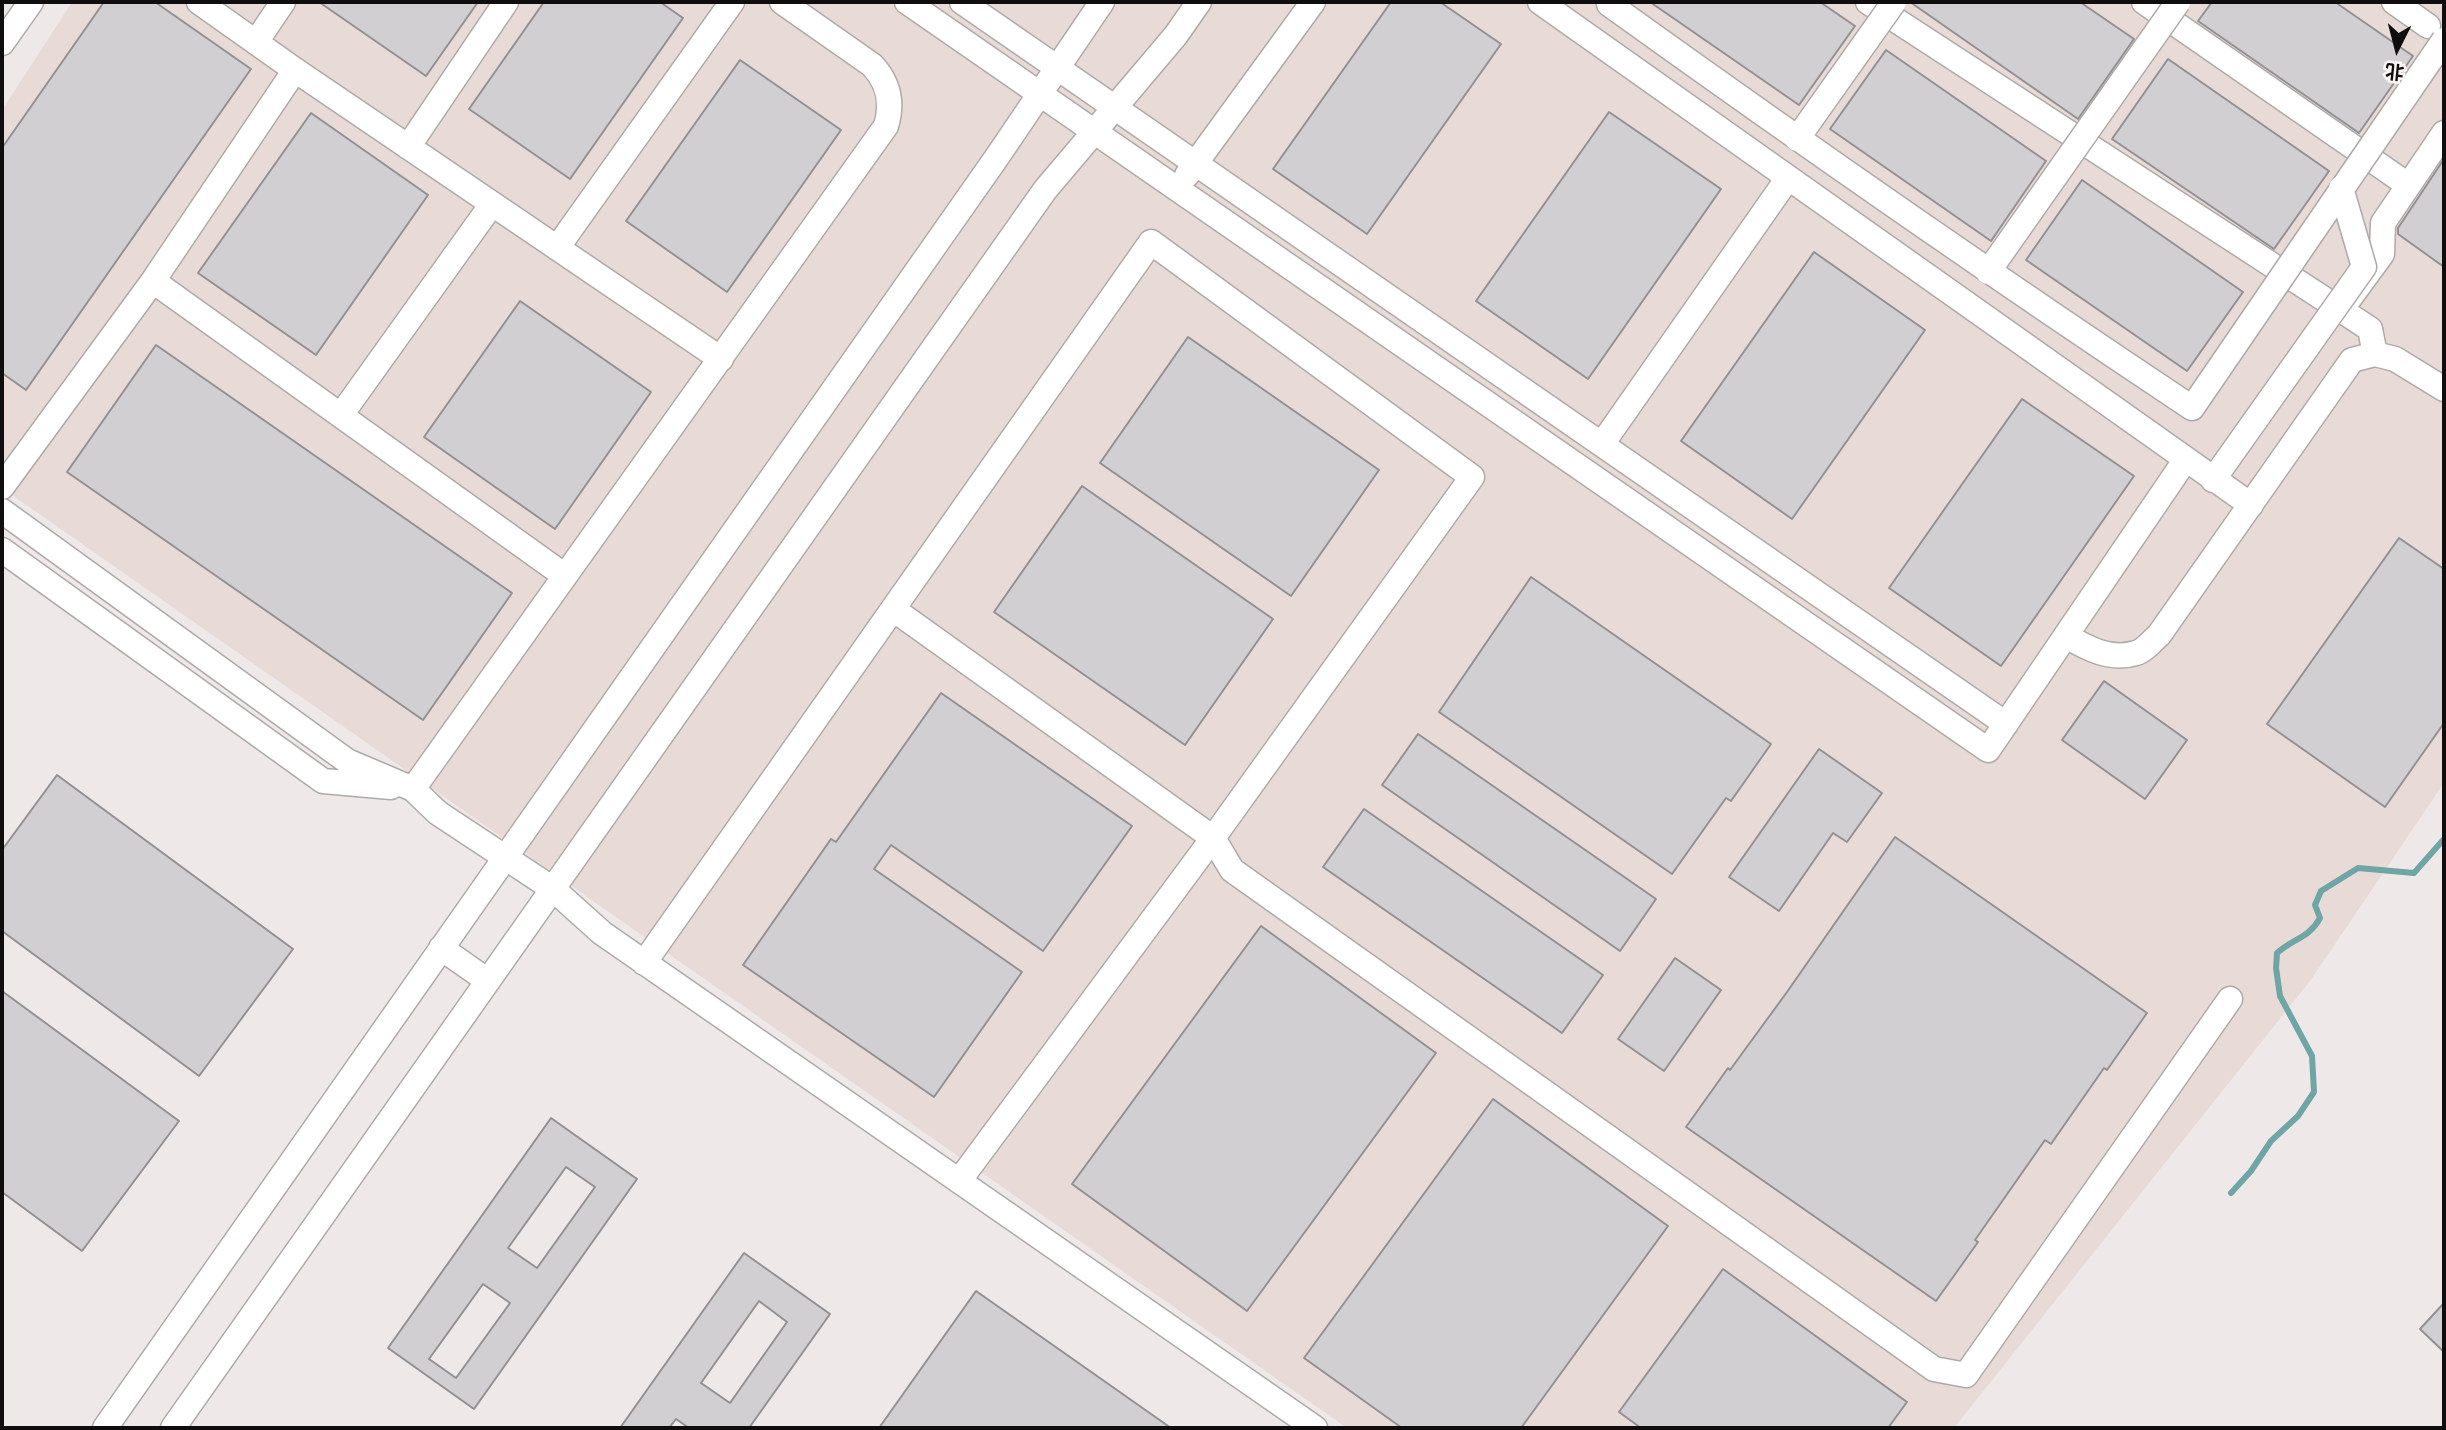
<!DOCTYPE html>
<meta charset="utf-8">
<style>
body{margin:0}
#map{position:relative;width:2446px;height:1430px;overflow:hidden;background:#eee9e8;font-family:"Source Sans 3","Noto Sans SC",sans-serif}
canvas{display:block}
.frame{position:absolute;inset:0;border:4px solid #0f0d0d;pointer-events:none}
.north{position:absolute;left:2362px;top:14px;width:70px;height:70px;-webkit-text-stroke:5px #fbf7f5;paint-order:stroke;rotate:186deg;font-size:19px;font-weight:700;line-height:28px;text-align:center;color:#0f0d0d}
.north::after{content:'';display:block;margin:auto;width:24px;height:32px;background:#0f0d0d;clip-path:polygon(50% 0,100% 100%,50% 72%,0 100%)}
</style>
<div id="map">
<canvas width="2446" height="1430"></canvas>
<div class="frame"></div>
<div class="north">北</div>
</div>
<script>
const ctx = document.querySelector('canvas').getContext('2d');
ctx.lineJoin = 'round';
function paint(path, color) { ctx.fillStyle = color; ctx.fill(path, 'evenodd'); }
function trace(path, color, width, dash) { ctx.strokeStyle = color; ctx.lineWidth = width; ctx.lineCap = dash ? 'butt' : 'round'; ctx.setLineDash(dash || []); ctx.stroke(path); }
paint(new Path2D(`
 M72 2H2444V783L2310 981 1954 1428H1347L2 488V110Z`), '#e8dbd7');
trace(new Path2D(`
 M2231 1193 2251 1171 2271 1141 2298 1116 2314 1092 2312 1056 2280 996 2276 968 2277 953C2294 938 2309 938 2320 918L2315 905 2321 891 2358 868 2414 873 2444 839`), '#70a5a5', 6);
const building = new Path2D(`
 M104 2H155L251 69 26 390 2 373V148Z
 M319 2H478L426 76Z
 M544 2H660L683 18 570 179 469 109Z
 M1391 2H1440L1501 44 1367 234 1273 169Z
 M1650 2H1820L1855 26 1799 105Z
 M1910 2H2080L2134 39 2078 119Z
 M2212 2H2335L2413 56 2359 133 2198 21Z
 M1886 50 2046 161 1991 241 1830 129Z
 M2168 59 2329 171 2274 249 2112 139Z
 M740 60 841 130 727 292 626 221Z
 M1609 112 1721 189 1588 379 1476 301Z
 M311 113 428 195 316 355 198 273Z
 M2444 159V267L2398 234V228Z
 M2082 180 2243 292 2187 371 2026 260Z
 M1814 252 1925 330 1792 519 1681 441Z
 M520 301 651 392 555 529 424 437Z
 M1188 337 1379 470 1291 596 1100 463Z
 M156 345 512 593 423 720 67 472Z
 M2022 399 2134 476 2001 666 1889 588Z
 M1082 486 1273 619 1185 745 994 612Z
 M2399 538 2444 569V723L2385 807 2267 724Z
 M1531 577 1771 744 1731 801 1726 798 1672 874 1439 712Z
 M2104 681 2187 740 2145 799 2062 740Z
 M941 693 1132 826 1043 951 891 845 874 869 1022 972 934 1097 743 965 831 839 836 842Z
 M1418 734 1656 899 1620 951 1382 785Z
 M1819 749 1882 793 1847 842 1833 833 1779 911 1729 877Z
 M57 775 293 949 199 1076 2 931V850Z
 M1364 809 1603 975 1562 1033 1323 867Z
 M1895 837 2147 1013 2107 1070 2104 1068 2051 1144 2045 1140 1975 1240 1978 1242 1936 1301 1686 1127 1728 1068 1730 1070 1787 992Z
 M1261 926 1436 1053 1247 1311 1072 1184Z
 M1675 958 1721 990 1664 1071 1618 1039Z
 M2 991 179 1121 82 1251 2 1192Z
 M1493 1099 1668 1226 1521 1428H1402L1304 1358Z
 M551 1118 637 1179 474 1409 388 1348ZM566 1167 595 1187 537 1268 508 1248ZM483 1284 510 1303 456 1378 429 1359Z
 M744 1253 830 1314 749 1428H689L676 1419 669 1428H620ZM759 1301 787 1322 730 1403 701 1383Z
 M1723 1269 1907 1402 1888 1428H1641L1619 1412Z
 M976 1291 1171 1428H879Z
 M2444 1303V1352L2420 1329Z`);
paint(building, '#d2cfd3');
trace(building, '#929093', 2);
const minor = new Path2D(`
 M199 2 295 70 721 359
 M907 2 1988 750 2186 459
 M962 2 2006 724
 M1540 2 2251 505
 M1868 2 2341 310
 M2144 2 2408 185
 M2394 2 2428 26
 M256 42 283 2
 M2 43 31 2
 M408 147 506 2
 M1187 175 1313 2
 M557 248 732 2
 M153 281 565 576
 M2375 354 2370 329 2341 310 2382 254 2383 223 2444 133
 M341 415 492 204
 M1602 444 1788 178
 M2213 480 2308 346
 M2 487 153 281 295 70
 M2 511 347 761 413 789 438 813 553 889 602 933 1315 1428
 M2 550 323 781 391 787
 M893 609 1213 838 1232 870 1934 1369 1966 1375 2230 999
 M2066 636C2087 648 2110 661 2136 653 2144 651 2152 641 2159 635L2352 360 2375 354 2395 359 2444 389
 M413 789 886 126C893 103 889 83 872 65L782 2
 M441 948 488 981
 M644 963 1151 242 1472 477 1213 838 959 1181
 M105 1428 997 157 1102 2
 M173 1428 1045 190 1176 35 1199 2`);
trace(minor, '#aeaaa8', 27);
trace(minor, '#fff', 24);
const minorBridge = new Path2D(`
 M1611 2 1609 4C1801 142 1995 277 2192 408L2444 40
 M1797 139 1894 2
 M1988 272 2178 2
 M2308 346 2364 267 2341 188`);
trace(minorBridge, '#aeaaa8', 27, []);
trace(minorBridge, '#fff', 24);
</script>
